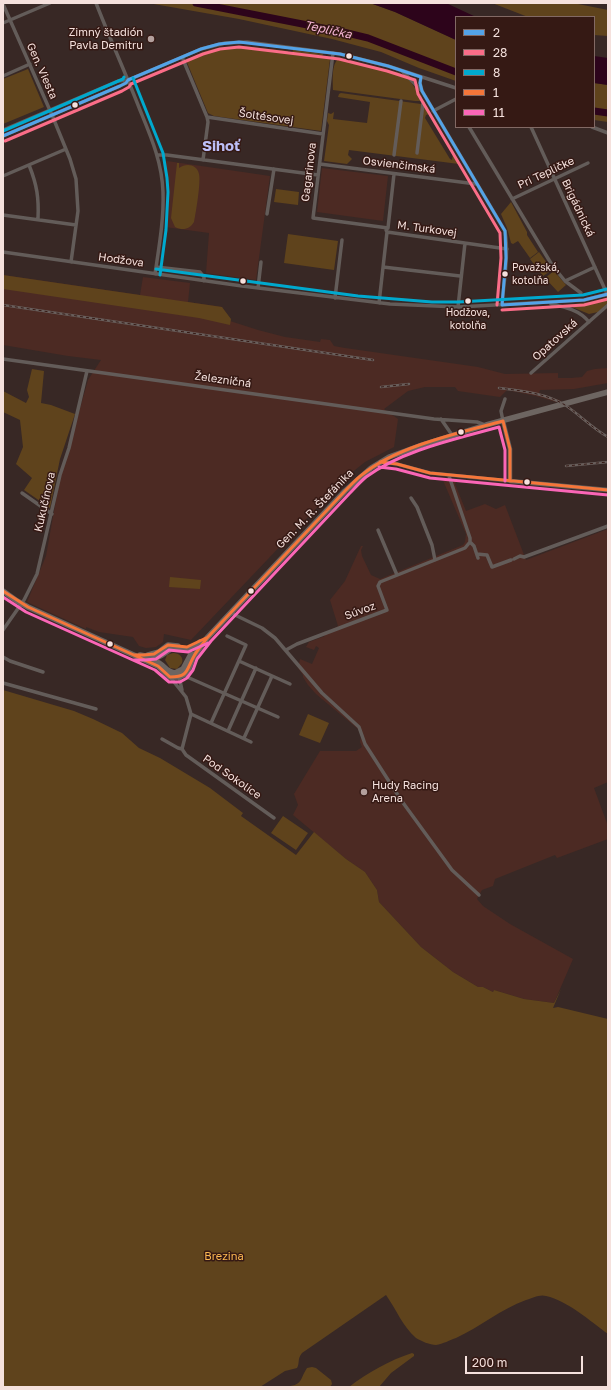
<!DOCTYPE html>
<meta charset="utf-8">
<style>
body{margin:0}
#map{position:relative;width:611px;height:1390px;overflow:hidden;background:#382825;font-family:"Golos Text",sans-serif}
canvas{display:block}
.frame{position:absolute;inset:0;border:4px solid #f5e1dd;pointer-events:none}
.legend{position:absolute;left:455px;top:16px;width:140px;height:112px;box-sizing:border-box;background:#351914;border:1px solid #826964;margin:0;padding:5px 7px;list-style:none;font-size:12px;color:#f5e1dd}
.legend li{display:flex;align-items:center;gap:8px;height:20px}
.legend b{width:20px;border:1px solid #826964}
.scale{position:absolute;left:465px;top:1356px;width:118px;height:18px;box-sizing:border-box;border:2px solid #f5e1dd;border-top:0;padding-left:5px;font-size:12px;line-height:14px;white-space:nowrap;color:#f5e1dd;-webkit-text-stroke:3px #351914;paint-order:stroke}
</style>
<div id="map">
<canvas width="611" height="1390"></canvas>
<div class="frame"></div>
<ul class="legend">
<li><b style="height:5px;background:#53a3e8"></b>2</li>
<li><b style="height:5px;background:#fb6d88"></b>28</li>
<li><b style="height:5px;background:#00a9ce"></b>8</li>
<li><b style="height:5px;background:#f5763a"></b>1</li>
<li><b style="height:5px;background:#fa66b7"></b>11</li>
</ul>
<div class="scale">200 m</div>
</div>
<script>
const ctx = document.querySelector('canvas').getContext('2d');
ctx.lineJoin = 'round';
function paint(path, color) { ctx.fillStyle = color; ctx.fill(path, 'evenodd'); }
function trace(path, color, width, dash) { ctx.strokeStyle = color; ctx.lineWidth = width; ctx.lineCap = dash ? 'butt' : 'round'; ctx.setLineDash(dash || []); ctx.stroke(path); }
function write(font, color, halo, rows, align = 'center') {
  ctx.font = font + ' "Golos Text",sans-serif'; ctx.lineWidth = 3; ctx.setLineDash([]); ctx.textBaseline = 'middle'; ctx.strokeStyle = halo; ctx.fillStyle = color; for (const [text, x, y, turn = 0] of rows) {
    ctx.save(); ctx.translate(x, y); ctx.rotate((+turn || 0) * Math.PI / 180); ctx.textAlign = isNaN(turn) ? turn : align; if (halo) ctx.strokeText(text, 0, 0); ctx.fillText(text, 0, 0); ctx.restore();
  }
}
paint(new Path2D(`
 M167 161 270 176 256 280 206 273 209 233 165 227 167 192 163 165Z
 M322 168 388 176 383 221 317 212Z
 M3 275 140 295 143 277 190 283 188 302 222 307 230 321 258 330 285 337 320 342 321 339 330 340 334 346 345 348 478 367 505 374 558 373V378H571L582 377 587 371 595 369 608 368V383L574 389 540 390 539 393 562 401 556 402 536 396 507 390 500 397 458 391 455 387H425L408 391 384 409 398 419 394 447 365 462 345 478 191 640 164 634 163 642 156 647 146 648 139 646 133 637 99 632 86 627V629L27 602 46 556 59 483 88 380 101 360 68 356 3 345Z
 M442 478 465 480 457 481 455 484 466 511 485 504 496 509 505 505 526 560 608 529V782L594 788 608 826V839L557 858 555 855 495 879 493 886 482 890 477 899 483 906 510 924 573 959 554 1003 524 999 494 990 493 992 483 987H478L453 972 421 947 379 902 377 890 365 872 346 859 293 815 298 805 294 794 320 751H356L362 747 360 742 361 736 358 729 316 694 308 685 303 677V675L298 668 300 659 312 664 319 648 316 646 314 650 306 647 309 642 325 636 322 635 338 626 330 600 345 581 361 546H363L361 550 362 556 371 575 380 579 463 545 465 542 466 534Z`), '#4c2a23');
paint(new Path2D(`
 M148 3H370L395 12 456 40V81L419 68 381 52 332 39 239 19Z
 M492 3H573L608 10V36L594 35V17H528Z
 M244 46 288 51V52L292 53 293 50 323 54 322 57H326L327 56 330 59 321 131 214 116 208 113 186 60 203 52 217 48Z
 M339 58 400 73 410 81 415 88H417L422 97 420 101H415L333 90C333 81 331 64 339 58Z
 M28 69 44 107 3 124V79Z
 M594 83 608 85V122L594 120Z
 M341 93 421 104 426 108 427 106 429 110V114L426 115 425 118 450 159 452 160 453 154 459 164 349 150 348 155 352 159 347 164 324 161 329 125 327 121 328 113 331 114 334 112 333 119 367 123 370 102 338 97 339 94Z
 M177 163H179V168C186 163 197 164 199 174 201 182 196 212 194 222 190 229 183 231 175 227L171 218Z
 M276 189 299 192 298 205 274 202Z
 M511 202 527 232V235L538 252 530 258 518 241 513 244 511 243 507 228 501 214Z
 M288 234 338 241 334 270 284 263Z
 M539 252 552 270 543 276 530 259Z
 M554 271 566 285 558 292 545 278Z
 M3 275 222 307 231 319 230 325 199 318 3 289Z
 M606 298 608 303 598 312 589 314 567 305 590 302Z
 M32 369 44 371 41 403 51 405 75 414 60 459 50 508 24 490 32 478 16 464 23 447 20 420 3 412V391L26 403 29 397 27 390Z
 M170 577 201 580 200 589 169 587Z
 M173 653C179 653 184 657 182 663L177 669 170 668 165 660 167 655Z
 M3 690 74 711 93 719 122 733 139 748 160 758 210 788 243 813 241 816 296 855 314 832 346 859 365 872 377 890 379 902 421 947 453 972 478 987H483L493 992 494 990 524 999 554 1003 561 989 553 1008 558 1007 608 1019V1334C590 1321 568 1301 546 1296 540 1294 532 1298 526 1300 501 1309 480 1327 456 1338 450 1340 443 1344 436 1345 430 1345 421 1341 416 1338 403 1327 396 1309 386 1295L302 1353C297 1359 300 1363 297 1368L285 1371 260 1387H3Z
 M308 714 329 723 320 743 299 735Z
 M283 816 308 833 296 850 271 833Z
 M412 1353 414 1354V1356L391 1373 379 1387H349C367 1373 390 1360 412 1353Z
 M312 1367 316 1368 331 1380 332 1384 330 1387H284C304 1385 299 1380 307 1368Z`), '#5f431c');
paint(new Path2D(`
 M370 3H446L476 17H456V40L395 12Z
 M594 56 608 58V85L594 83Z`), '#2d041b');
trace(new Path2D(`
 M196 3 343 32 368 38 456 72
 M594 111 608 113`), '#2d041b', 7);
trace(new Path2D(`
 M96 3C110 39 126 74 140 110 151 137 162 162 163 192 164 219 159 247 155 274
 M3 4 52 115 70 159 76 179 78 211 71 262
 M3 23 50 3
 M333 53 313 218 388 228
 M182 57 207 117 208 122 203 160
 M402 71 422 91 505 231C509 255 504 280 502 305
 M3 76 30 64
 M421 77 420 83 422 91
 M433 111 456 99
 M207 117 323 134
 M469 127 552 265 565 281 595 267
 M531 127 608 296
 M592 127 608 133
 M3 130 118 81 128 80
 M3 136 120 86 126 83 128 80 201 49 225 43 247 42 340 54 388 66 456 88
 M417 153 423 103
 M158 155H167L318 175
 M394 155 401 101
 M320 164 476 184
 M29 165C37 185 39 198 38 219
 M3 176 66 149
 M512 199 588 163
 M267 214 274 169
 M3 215 76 225
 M387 232 507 249
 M3 252 242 286 390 304 458 307 584 300 608 294
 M156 267 200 272 204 277V281
 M383 267 460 276
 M565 281 581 293
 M258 288 261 262
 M335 298 342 240
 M379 303 387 232 386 230 388 228 394 174
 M551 304C565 307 580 310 589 322
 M458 307 465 243
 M3 359 434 419 477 422 485 425
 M531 373 608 305
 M441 419 452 435
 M503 421 501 411 505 399
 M381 462 397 464 430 473 510 481
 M22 493 52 514
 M411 498 417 507 432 545 435 560
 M378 530 397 575
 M470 542 474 546 478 558
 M477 554 487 555 492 567 511 560
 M514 559 520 556 524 557 608 526
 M231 612 235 615 262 628 275 638 322 693 359 727 365 744 401 800 452 870 479 895
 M3 630 24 600 37 574 60 475 69 448 87 371
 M286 650 297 644 387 610 378 586 380 582 465 548 470 542V538L449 476
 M3 657 10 661 43 672
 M239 661 290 684
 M179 676 182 690
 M170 677 186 697 191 714 182 749 186 755 274 818
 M187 677 278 717
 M3 683 96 709
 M191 714 251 742
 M211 723 246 645 227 636
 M228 731 256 668
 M244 738 272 676
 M162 739 178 748 182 749`), '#635c59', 3.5);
trace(new Path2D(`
 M503 421 510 449V481L608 490`), '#655e5a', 4.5);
trace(new Path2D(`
 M3 591 17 601 28 607 158 666 170 677H179L185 674 189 668 193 657 207 638 345 491 371 468 389 457 422 445 486 425 608 392
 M140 655 156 658 162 655 171 649 187 650 196 646 200 642
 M148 655 159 652 168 645 178 646
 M154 661C165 664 165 672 175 673L183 669 191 654`), '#6d6561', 5.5);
const rail = new Path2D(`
 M3 305 373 360
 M381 387 409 384
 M499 388C522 391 545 393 565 405 580 415 592 428 608 437
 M566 466 608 462`);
trace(rail, '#695f5c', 2.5);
trace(rail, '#351914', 1, [3]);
trace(new Path2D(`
 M3 136 120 86 126 83 128 80 201 49 219 44 239 42 340 54 388 66 421 77 420 83 422 91 505 231 506 258 502 305
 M502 305 584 300 608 294`), '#53a3e8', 3);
trace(new Path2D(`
 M5 141 122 91 129 87 131 84 203 54 220 49 239 47 339 59 387 71 415 80 418 94 500 233 501 258 497 305
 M502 310 584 305 608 299`), '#fb6d88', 3);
trace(new Path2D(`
 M133 78 163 153 167 178 168 192 166 230 160 275
 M3 131 123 79 124 77
 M156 269 358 296 432 302H458L583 295 607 289`), '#00a9ce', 3);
trace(new Path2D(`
 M380 462 397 464 430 473 608 490
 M3 591 28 607 158 666 170 677C189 677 186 670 194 656 197 650 203 644 207 638L345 491C351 485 356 479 363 474 398 446 459 433 503 421L510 449V481
 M134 655H144L154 654 168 645 187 647 206 638`), '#f5763a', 3);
trace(new Path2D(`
 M379 467 396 469 430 478 608 495
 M3 597 26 612 155 670 169 682H180L187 678 193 670 197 659 211 641 349 494C354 489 360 482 366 477 403 450 456 439 499 427L505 450V481
 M134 660H145L156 659 169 650 188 652 208 643`), '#fa66b7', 3);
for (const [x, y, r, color] of [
 [151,39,4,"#b3a09d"],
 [349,56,3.5,"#f5e1dd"],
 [75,105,3.5,"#f5e1dd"],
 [505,274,3.5,"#f5e1dd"],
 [243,281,3.5,"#f5e1dd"],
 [468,301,3.5,"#f5e1dd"],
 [461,432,3.5,"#f5e1dd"],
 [527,482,3.5,"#f5e1dd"],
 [251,591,3.5,"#f5e1dd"],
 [110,644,3.5,"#f5e1dd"],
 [364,792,4,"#b3a09d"]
]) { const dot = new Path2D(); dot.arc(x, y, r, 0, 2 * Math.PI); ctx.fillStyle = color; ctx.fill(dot); trace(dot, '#351914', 1.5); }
write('10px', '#f5e1dd', '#351914', [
 ["Považská,",512,268],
 ["kotolňa",512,281],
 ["Hodžova,",468,313,"center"],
 ["kotolňa",468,326,"center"]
], 'left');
write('11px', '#f5e1dd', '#351914', [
 ["Zimný štadión",143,33],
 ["Pavla Demitru",143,46],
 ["Hudy Racing",372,786,"left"],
 ["Arena",372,799,"left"]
], 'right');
write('11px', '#f5e1dd', '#351914', [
 ["Gen. Viesta",42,71,66],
 ["Šoltésovej",266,117,8],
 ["Osvienčimská",399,165,7],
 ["Gagarinova",309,172,-83],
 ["Pri Tepličke",546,173,-25],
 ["Brigádnická",578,208,65],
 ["M. Turkovej",427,229,8],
 ["Hodžova",121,260,8],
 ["Opatovská",555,340,-42],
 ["Železničná",223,380,8],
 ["Kukučínova",45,502,-77],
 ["Gen. M. R. Štefánika",315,509,-46],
 ["Súvoz",360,611,-20],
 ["Pod Sokolice",232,777,35]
]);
write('11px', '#fbb750', '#351914', [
 ["Brezina",224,1257]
]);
write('italic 12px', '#f5b5d4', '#351914', [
 ["Teplička",328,30,12]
]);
write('bold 15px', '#bcbef7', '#351914', [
 ["Sihoť",221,146]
]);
</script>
